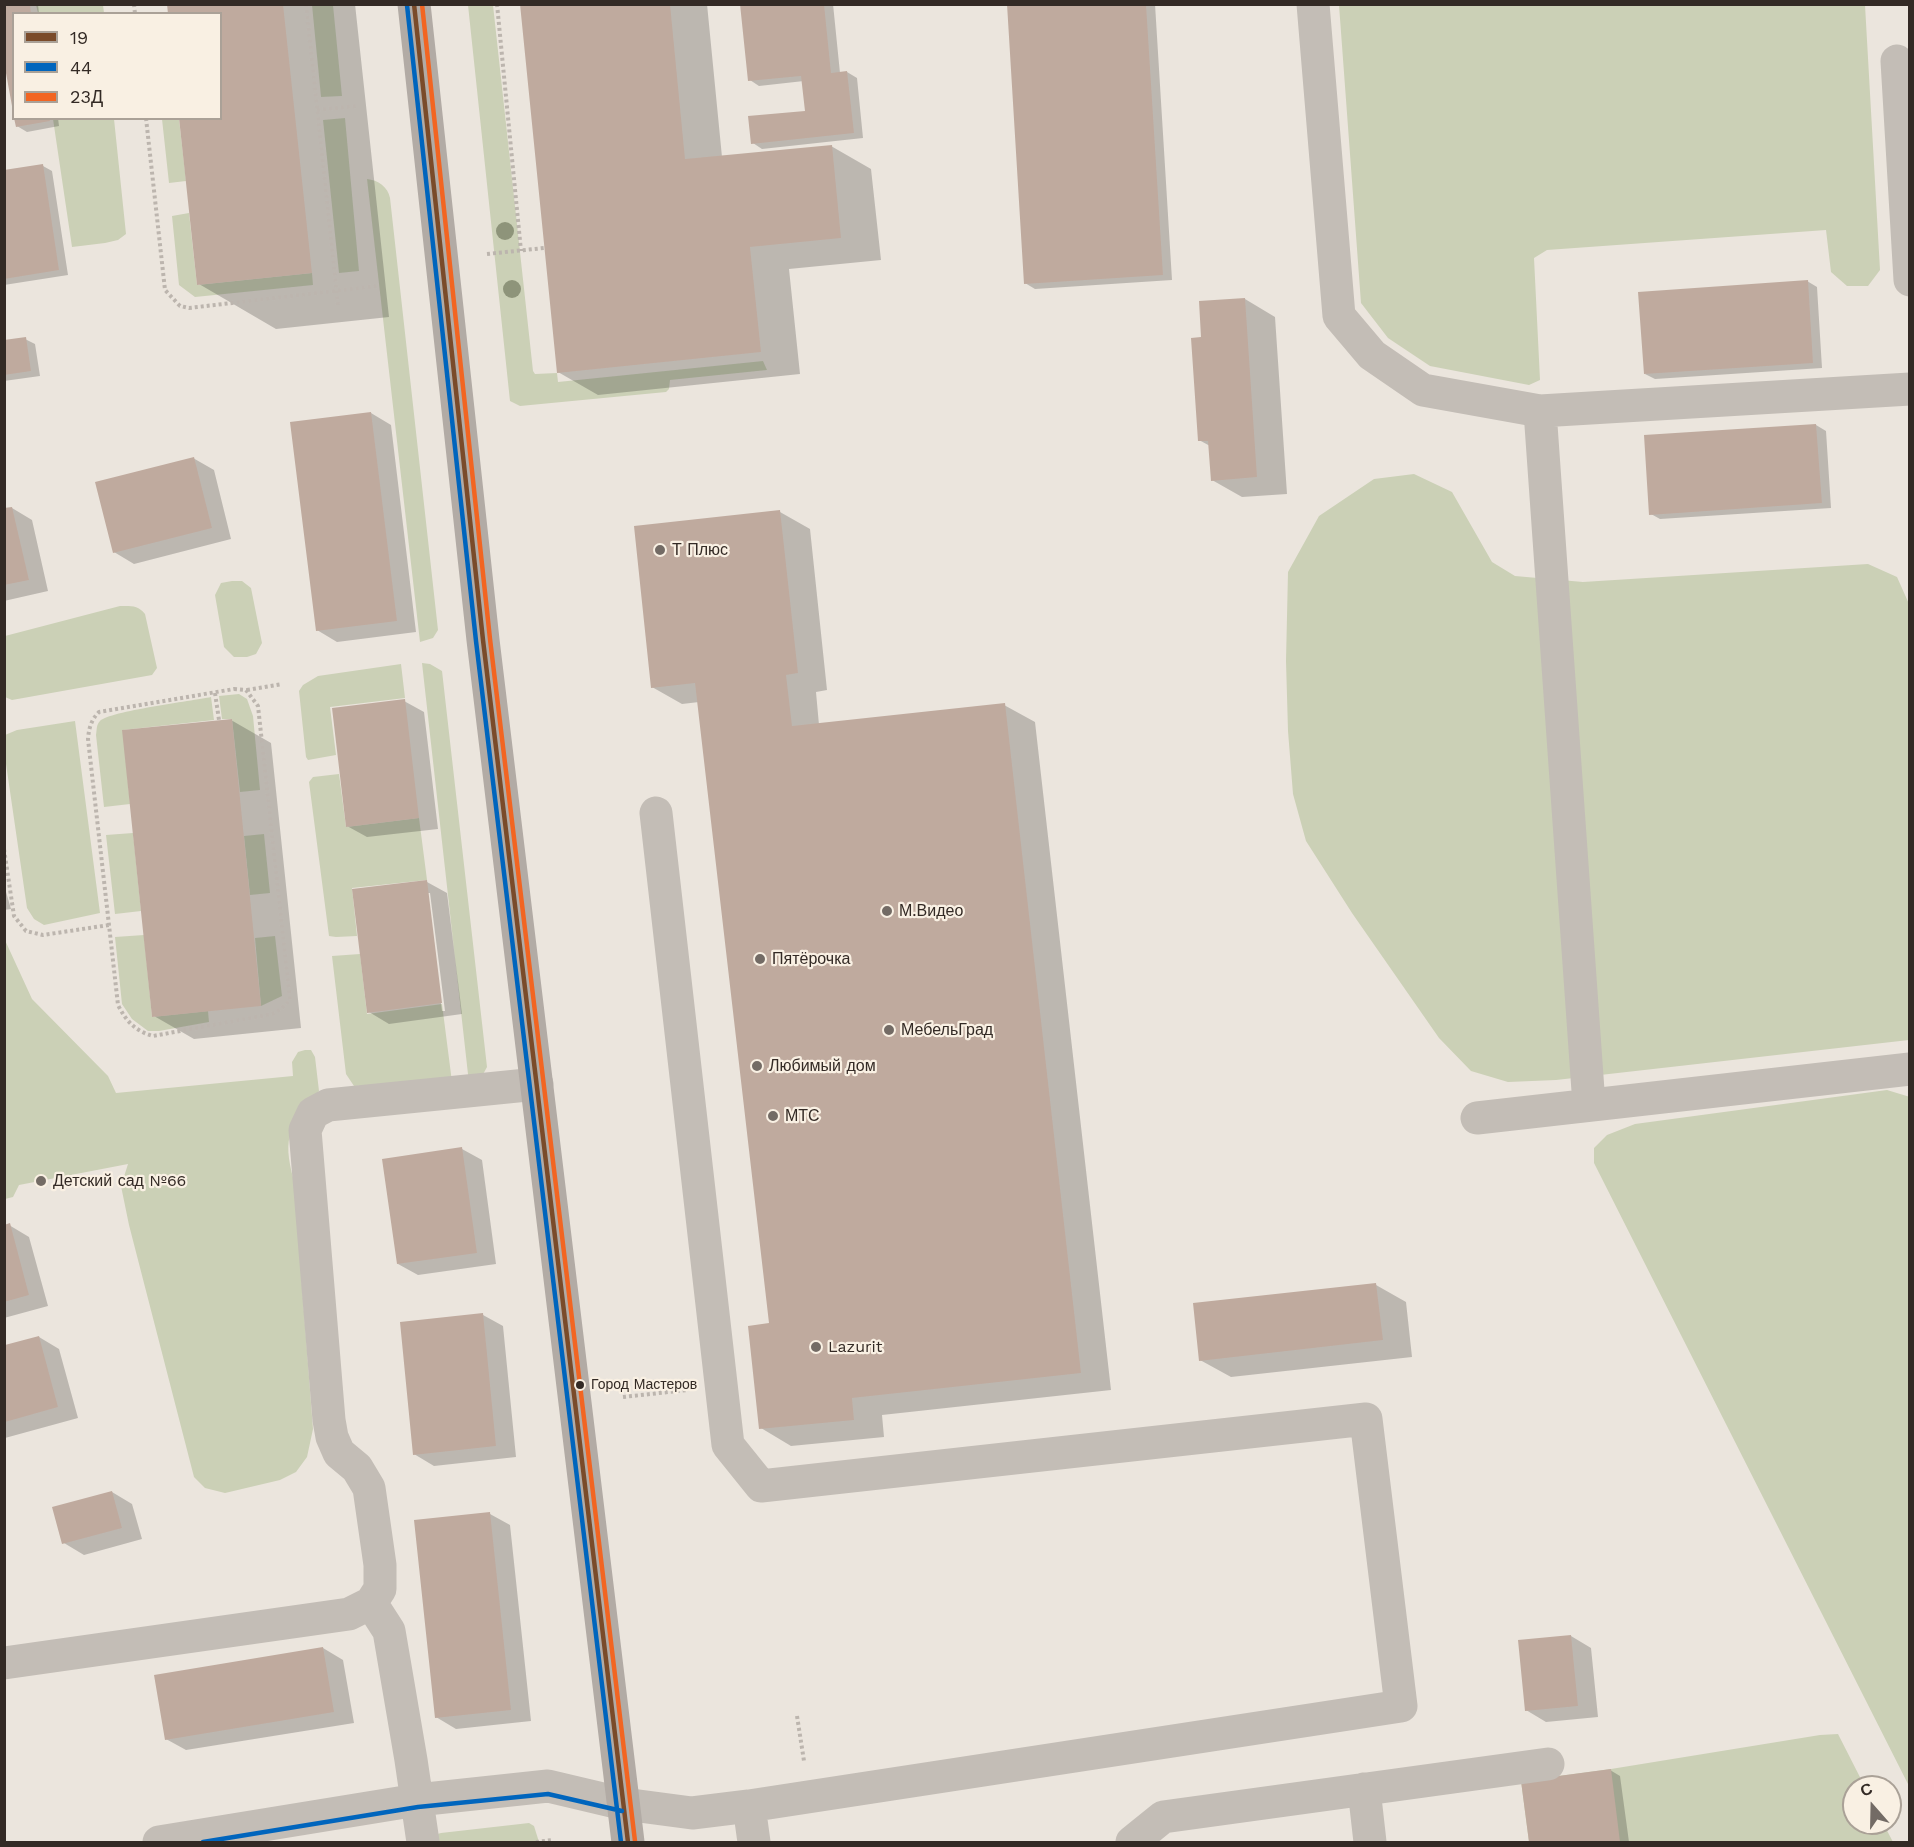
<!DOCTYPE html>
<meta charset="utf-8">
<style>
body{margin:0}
#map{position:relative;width:1914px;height:1847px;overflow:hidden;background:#ebe5dd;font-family:"Work Sans",sans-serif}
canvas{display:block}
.frame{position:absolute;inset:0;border:6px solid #332a25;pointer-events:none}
.legend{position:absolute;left:12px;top:12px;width:210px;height:108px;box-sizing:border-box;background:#f9f0e3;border:2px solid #aaa197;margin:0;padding:8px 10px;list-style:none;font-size:18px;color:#332a25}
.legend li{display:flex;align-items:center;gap:12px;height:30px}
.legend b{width:30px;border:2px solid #aaa197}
.north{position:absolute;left:1842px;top:1775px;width:60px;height:60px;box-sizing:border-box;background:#f9f0e3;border:2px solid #aaa197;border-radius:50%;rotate:340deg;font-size:16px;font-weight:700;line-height:24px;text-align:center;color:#332a25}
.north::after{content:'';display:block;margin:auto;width:21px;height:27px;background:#736b65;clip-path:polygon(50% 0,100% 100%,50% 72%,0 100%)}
</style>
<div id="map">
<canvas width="1914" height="1847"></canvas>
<div class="frame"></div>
<ul class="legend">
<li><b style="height:8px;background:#7a4b2a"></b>19</li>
<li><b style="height:8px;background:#0065bd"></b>44</li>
<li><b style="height:8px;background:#f26522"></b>23Д</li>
</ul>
<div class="north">С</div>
</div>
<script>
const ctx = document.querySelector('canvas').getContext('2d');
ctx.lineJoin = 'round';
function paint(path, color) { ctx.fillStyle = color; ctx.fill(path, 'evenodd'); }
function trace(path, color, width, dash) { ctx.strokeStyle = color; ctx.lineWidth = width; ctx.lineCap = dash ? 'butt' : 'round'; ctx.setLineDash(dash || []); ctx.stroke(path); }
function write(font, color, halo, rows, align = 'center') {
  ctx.font = font + ' "Work Sans",sans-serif'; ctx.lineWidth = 4.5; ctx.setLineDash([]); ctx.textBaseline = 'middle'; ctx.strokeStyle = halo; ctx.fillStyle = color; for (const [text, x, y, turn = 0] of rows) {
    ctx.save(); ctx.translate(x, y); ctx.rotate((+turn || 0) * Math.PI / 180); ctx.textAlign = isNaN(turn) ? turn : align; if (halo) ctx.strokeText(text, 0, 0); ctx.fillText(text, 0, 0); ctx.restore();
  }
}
paint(new Path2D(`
 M36 5H103L104 13H38Z
 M312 5H333L342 96 321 97Z
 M468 5H493L533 371 535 374 557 373 558 382 763 361 767 370 670 380 669 389 666 392 520 406 510 401Z
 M1339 5H1865L1880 270 1868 286H1847L1831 272 1826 230 1547 250 1534 258 1540 380 1529 385 1430 366 1388 338 1361 303Z
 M345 118 359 271 339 273 323 120Z
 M53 119H114L126 234 118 240 105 243 72 247Z
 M162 119H179L186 181 169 183Z
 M367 179C378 180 388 187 390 198L438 630 433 638 420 642Z
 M189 213 197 285 312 273 313 285 195 297 179 285 172 216Z
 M1414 474 1452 492 1492 562 1515 576 1583 582 1868 564 1897 577 1909 604 1910 611 1909 1040 1556 1080 1508 1082 1471 1071 1439 1038 1352 913 1306 841 1293 794 1288 731 1286 661 1288 572 1319 516 1374 479Z
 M232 581H242L251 588 262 643 256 654 247 657H234L224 647 215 595 221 583Z
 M120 606C131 606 138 605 145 614L157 668 152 675 12 700 5 697V636Z
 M422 663 430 664 442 671 487 1067 481 1078 469 1083Z
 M401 664 405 698 330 707 336 755 308 760 306 757 299 691 303 685 318 676Z
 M239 694 247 699 253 716 260 790 240 792 232 719H222L219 696Z
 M211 697 214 720 123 730 130 804 104 807 96 735C97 730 96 725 100 721 110 711 192 701 211 697Z
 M75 721 100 913 44 925 34 919 27 908 5 757V735L17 730Z
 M339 774 346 827 419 818 427 880 352 888 357 936 336 937 329 936 309 782 313 777Z
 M133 833 141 911 115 914 106 835Z
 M264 834 270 893 250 895 244 836Z
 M144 935 152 1017 208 1011 209 1022 159 1031H148L132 1019 122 1004 115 937Z
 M275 936 282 996 261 1006 255 938Z
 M4 938 32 999 108 1076 116 1093 293 1076 292 1062 298 1052 305 1050H311L315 1057 319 1091C291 1127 281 1134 294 1181L313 1429 307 1457 296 1472 280 1480 225 1493 205 1488 194 1477 129 1225 121 1186 128 1164 19 1185 13 1197 5 1199Z
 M360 954 367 1014 442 1004 452 1082 354 1086 346 1074 332 956Z
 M1887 1090 1910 1097 1909 1786 1594 1163V1148L1607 1135 1635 1124Z
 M1838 1734 1865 1787H1854V1823H1883L1893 1842H1529L1521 1781 1611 1769 1820 1735Z
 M529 1823 534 1826 539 1842H430V1836L441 1833Z`), '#cbd0b6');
paint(new Path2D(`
 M4 4H38L39 14H14V104L4 53Z
 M169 4H355L389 317 276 329 199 284 220 118V14Z
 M521 4H707L722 157 831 146 871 169 881 260 789 269 800 374 598 395 558 372Z
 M742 4H833L840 73 847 72 857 78 863 138 762 149 753 143 807 112 804 81 759 86 750 80Z
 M1008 4H1155L1172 280 1035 289 1025 283Z
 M16 118H58L59 126 27 132 17 126Z
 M43 166 52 171 68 275 4 285V172Z
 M1807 281 1817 287 1822 368 1655 379 1645 374Z
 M1245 299 1275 317 1287 494 1242 497 1212 480 1210 446 1199 440 1203 339Z
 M25 339 35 344 40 376 4 381V342Z
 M371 413 391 425 416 632 337 642 317 630Z
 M1816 425 1826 431 1831 508 1660 519 1651 514 1646 437Z
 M193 458 214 470 231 539 134 564 114 552Z
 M12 508 32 520 48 591 4 601V510Z
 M780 512 810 529 827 690 816 692 819 725 1004 705 1035 722 1111 1390 882 1415 884 1437 791 1446 761 1428 771 1325 699 702 682 704 652 687Z
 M404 701 424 712 438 829 367 837 347 826Z
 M231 720 271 743 301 1028 194 1039 154 1016Z
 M427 882 447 893 462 1014 389 1024 369 1012ZM427 893H430L445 1011H442Z
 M4 885 11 909 4 910Z
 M462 1149 482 1160 496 1264 418 1275 398 1264Z
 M9 1225 29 1237 48 1306 4 1318V1226Z
 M1376 1285 1406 1302 1412 1357 1231 1377 1200 1360Z
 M483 1315 503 1326 516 1457 434 1466 414 1454Z
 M39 1337 59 1349 78 1418 5 1438 4 1346Z
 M112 1492 132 1504 142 1539 84 1555 64 1543Z
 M490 1514 510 1525 531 1721 456 1729 436 1717Z
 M1571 1636 1591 1648 1598 1717 1546 1722 1526 1710Z
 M323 1648 343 1660 354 1723 186 1750 166 1739Z
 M1610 1770 1620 1776 1629 1842H1530L1523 1782Z`), '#0003');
paint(new Path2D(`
 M4 4H30L31 14H14L12 106 4 62Z
 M167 4H283L312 273 197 285 179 118H220V14H168Z
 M520 4H670L685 159 832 145 841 238 750 247 761 352 557 373Z
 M740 4H824L831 73 847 71 854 133 751 144 748 116 805 111 801 76 748 81Z
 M1007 4H1146L1163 275 1024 284Z
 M14 118H49L50 121 16 127Z
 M43 164 59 270 4 279V170Z
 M1808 280 1813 363 1644 374 1638 292Z
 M1245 298 1257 477 1211 481 1208 441H1198L1191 338 1201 337 1199 301Z
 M26 337 31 371 4 375V340Z
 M371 412 397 621 316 631 290 422Z
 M1816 424 1822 503 1649 515 1644 435Z
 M194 457 212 528 113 553 95 482Z
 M12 507 29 580 4 585V508Z
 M780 510 798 673 786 675 792 726 1005 703 1081 1373 852 1398 854 1420 759 1429 748 1326 769 1323 695 683 651 688 634 526Z
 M405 699 419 818 346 827 332 708Z
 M232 719 261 1006 152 1017 122 730Z
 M427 880 442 1003 367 1013 352 889Z
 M462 1147 477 1253 397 1264 382 1159Z
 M10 1223 29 1295 4 1302V1225Z
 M1376 1283 1383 1340 1199 1361 1193 1303Z
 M483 1313 496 1446 413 1455 400 1322Z
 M39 1336 58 1407 5 1422V1345Z
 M112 1491 122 1528 62 1544 52 1507Z
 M490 1512 511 1710 435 1718 414 1520Z
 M1571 1635 1578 1706 1525 1711 1518 1640Z
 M323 1647 334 1712 165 1740 154 1675Z
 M1611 1769 1620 1842H1529L1521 1781Z`), '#bfaa9e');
trace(new Path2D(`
 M134 4 135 14
 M306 4 338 305
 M497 4 521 251
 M317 110 356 106
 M146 118 165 290 180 306 189 308 377 286
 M487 254 544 248
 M234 689 246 690 258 706 290 1000 281 1009 272 1014 153 1036C135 1031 126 1021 118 1005L88 739C89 728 91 720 99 712Z
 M247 690 282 684
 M215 693 219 720
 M4 849 14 916 26 931 43 935 109 925
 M623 1397 687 1390
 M797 1716 804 1761
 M536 1842 553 1840`), '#bcb5ae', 4, [3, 3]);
trace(new Path2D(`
 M1313 4 1339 316 1372 355 1423 390 1540 411 1910 389
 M1897 61 1910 280
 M1540 411 1589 1105
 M1477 1118 1910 1069
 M371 1603 389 1631 411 1760 423 1842
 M4 1663 349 1614 371 1603 380 1589V1565L369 1488 357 1468 339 1453 332 1437 329 1420 305 1130 313 1113 328 1105 537 1084
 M1364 1789 1370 1842
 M749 1806 754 1842
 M159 1842 417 1800 548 1786 624 1804 692 1813 749 1806 1401 1706 1366 1419 761 1486 728 1445 656 813
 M1132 1842 1163 1817 1548 1764`), '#c3bdb6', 33);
trace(new Path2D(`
 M414 4 483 640 628 1842`), '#b2aba5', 33);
trace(new Path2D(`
 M414 4 483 640 628 1842`), '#7a4b2a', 4.5);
trace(new Path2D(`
 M407 5 476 641 621 1842
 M203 1842 418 1807 548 1794 622 1811`), '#0065bd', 4.5);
trace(new Path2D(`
 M422 4 490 639 635 1841`), '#f26522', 4.5);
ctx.fillStyle = '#8e947a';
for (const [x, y] of [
 [505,231],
 [512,289]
]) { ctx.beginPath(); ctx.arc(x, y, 9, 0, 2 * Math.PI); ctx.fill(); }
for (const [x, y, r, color] of [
 [660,550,6,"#736b65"],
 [887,911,6,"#736b65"],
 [760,959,6,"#736b65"],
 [889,1030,6,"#736b65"],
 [757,1066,6,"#736b65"],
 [773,1116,6,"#736b65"],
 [41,1181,6,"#736b65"],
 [816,1347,6,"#736b65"],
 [580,1385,5,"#332a25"]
]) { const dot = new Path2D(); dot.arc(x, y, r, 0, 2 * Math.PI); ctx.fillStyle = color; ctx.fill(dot); trace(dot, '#f9f0e3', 2); }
write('14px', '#332a25', '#f9f0e3', [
 ["Город Мастеров",591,1385]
], 'left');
write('16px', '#332a25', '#f9f0e3', [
 ["Т Плюс",672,550],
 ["М.Видео",899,911],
 ["Пятёрочка",772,959],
 ["МебельГрад",901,1030],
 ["Любимый дом",769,1066],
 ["МТС",785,1116],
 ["Детский сад №66",53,1181],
 ["Lazurit",828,1347]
], 'left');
</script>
